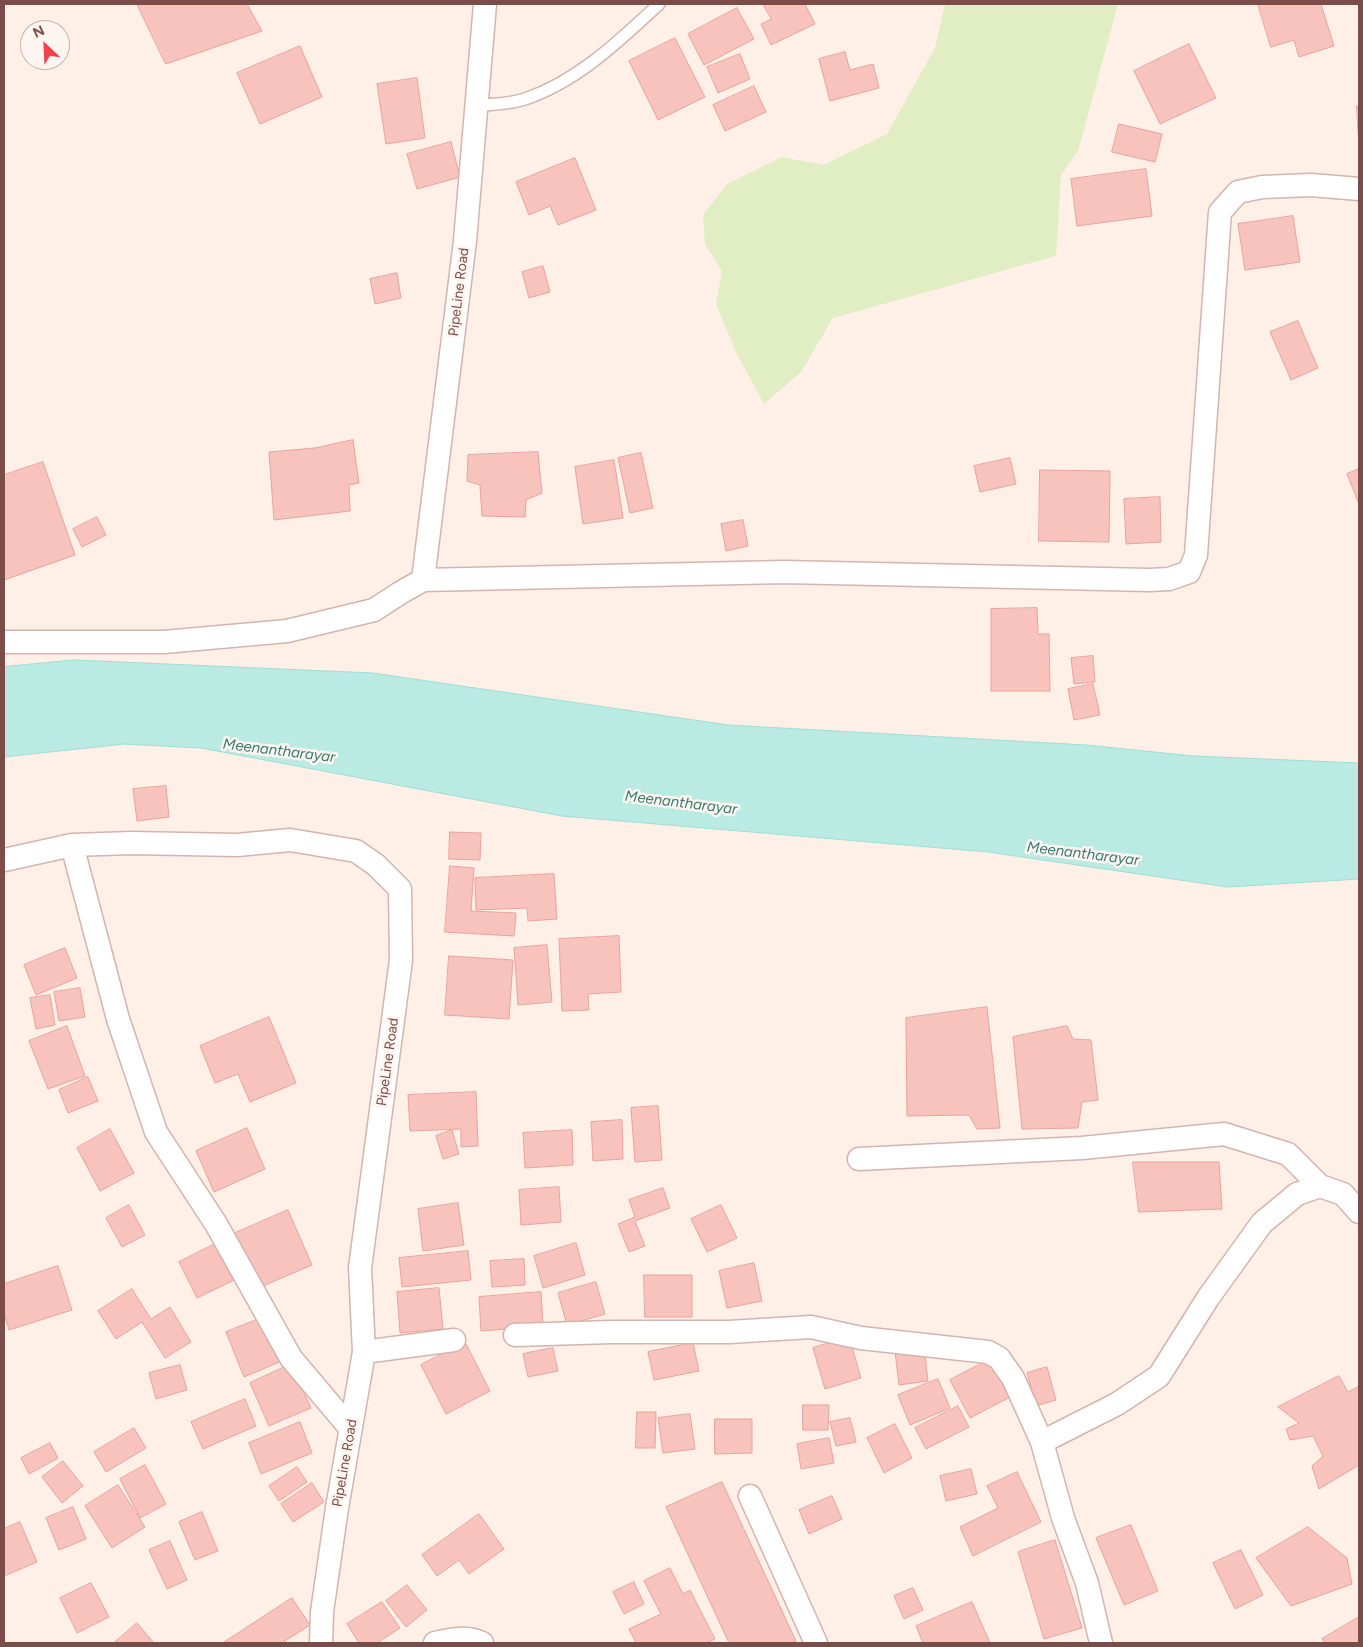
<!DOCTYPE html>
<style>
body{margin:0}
#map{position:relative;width:1363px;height:1647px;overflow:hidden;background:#feefe7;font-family:Figtree,sans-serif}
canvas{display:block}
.frame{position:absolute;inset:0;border:5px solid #7c4c48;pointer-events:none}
.north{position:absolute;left:20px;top:20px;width:50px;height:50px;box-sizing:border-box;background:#fff5f0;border:1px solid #cbb1ad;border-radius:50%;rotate:335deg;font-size:14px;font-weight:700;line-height:20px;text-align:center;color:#7c4c48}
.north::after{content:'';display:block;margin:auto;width:18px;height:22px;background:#f3424d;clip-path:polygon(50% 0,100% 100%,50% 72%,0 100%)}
</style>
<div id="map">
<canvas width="1363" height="1647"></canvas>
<div class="frame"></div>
<div class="north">N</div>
</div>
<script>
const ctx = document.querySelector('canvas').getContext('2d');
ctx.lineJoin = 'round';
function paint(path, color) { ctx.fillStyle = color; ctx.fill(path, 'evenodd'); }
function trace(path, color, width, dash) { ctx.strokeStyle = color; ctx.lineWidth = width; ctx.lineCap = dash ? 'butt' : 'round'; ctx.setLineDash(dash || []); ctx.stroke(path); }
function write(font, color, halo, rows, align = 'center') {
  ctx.font = font + ' Figtree,sans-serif'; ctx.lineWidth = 5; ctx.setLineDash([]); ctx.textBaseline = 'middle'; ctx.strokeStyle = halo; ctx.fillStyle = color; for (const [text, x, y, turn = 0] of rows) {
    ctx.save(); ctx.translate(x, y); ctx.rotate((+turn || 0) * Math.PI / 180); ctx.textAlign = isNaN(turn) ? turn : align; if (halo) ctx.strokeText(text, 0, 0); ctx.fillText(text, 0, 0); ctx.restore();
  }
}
paint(new Path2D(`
 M945 4H1118L1078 151 1061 175 1056 256 833 318 801 372 764 404 737 354 716 304 722 271 705 244 703 215 727 184 782 157 823 165 887 134 935 48Z`), '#e1eec4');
const water = new Path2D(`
 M74 660 373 673 728 725 1086 745 1193 756 1359 763V879L1228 887 988 852 562 816 201 748 124 744 4 757V667Z`);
paint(water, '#b9ebe3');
trace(water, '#9eddd5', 1);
const building = new Path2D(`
 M137 4H247L262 31 166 64Z
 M763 4H805L815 24 771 45 761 24 771 19Z
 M1258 4H1321L1334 46 1299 57 1294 40 1271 47Z
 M737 8 754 39 704 65 688 34Z
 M675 38 705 97 658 120 629 61Z
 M1189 44 1216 98 1160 124 1134 71Z
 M300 46 322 97 260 124 237 73Z
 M845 52 850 70 873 64 879 88 830 101 819 59Z
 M740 54 750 79 718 93 707 67Z
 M417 78 425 138 386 144 377 84Z
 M754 86 766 112 725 131 713 105Z
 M1357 106H1359V147Z
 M1119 124 1162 134 1155 162 1112 152Z
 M451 142 460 177 417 189 407 154Z
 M575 158 596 210 558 225 550 206 529 215 516 182Z
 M1146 169 1152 216 1077 226 1071 179Z
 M1293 216 1300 262 1245 270 1238 224Z
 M543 266 550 292 529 298 522 272Z
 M397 273 401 298 375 304 370 279Z
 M1298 321 1318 368 1291 380 1270 332Z
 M353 440 359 483 349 485 350 511 274 520 269 452 315 448Z
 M538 452 542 493 526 500 525 517 482 516 480 485 467 481 468 455Z
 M641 453 653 508 630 513 618 458Z
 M1010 458 1016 484 980 492 974 466Z
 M614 460 623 518 583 524 575 467Z
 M43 462 75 555 4 580V475Z
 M1359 469V504L1347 474Z
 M1040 470 1110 471 1109 542 1039 541Z
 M1160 497 1161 542 1126 544 1124 499Z
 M97 517 106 535 82 547 73 529Z
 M743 520 748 546 726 551 721 524Z
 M1037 608 1038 634H1049L1050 691H991V609Z
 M1093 656 1095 682 1074 684 1071 658Z
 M1093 684 1100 715 1074 720 1068 689Z
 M166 786 169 817 137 821 133 789Z
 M450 832 481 833 480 860 449 859Z
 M450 866 474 868 471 911 516 913 514 936 445 932Z
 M554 874 557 919 528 921 527 908 476 910 475 878Z
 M619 936 621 992 588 994 589 1010 562 1011 559 939Z
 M547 945 552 1002 518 1005 514 948Z
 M65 948 77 978 36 995 24 965Z
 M449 956 513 960 509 1019 445 1015Z
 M80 988 85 1017 59 1021 54 992Z
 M50 995 55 1025 36 1029 30 998Z
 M987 1007 1000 1128 977 1129 969 1115 907 1116 906 1018Z
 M269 1017 296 1083 250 1102 238 1074 215 1083 200 1046Z
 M67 1026 85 1076 48 1089 29 1041Z
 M1067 1026 1073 1039 1091 1040 1098 1100 1082 1102 1078 1128 1022 1129 1013 1037Z
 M88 1077 98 1101 68 1113 59 1090Z
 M476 1092 478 1146 461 1147V1129L410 1131 408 1095Z
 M658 1106 662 1160 635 1162 631 1108Z
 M622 1120 623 1159 593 1161 591 1122Z
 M247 1128 265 1169 214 1192 196 1151Z
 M110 1129 134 1173 100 1191 77 1148Z
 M452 1130 459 1154 443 1159 436 1136Z
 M572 1130 573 1165 525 1168 523 1133Z
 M1133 1162H1219L1222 1209 1139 1212Z
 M559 1187 561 1222 521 1225 519 1190Z
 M663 1188 670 1208 635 1221 645 1246 629 1252 618 1224 635 1217 629 1200Z
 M458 1203 464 1245 423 1251 418 1209Z
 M129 1205 145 1235 122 1247 106 1218Z
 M721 1205 737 1238 707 1252 691 1219Z
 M288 1210 312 1265 256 1289 233 1234Z
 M576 1243 585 1275 543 1288 534 1256Z
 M215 1244 234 1280 197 1298 179 1262Z
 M468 1251 471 1280 402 1287 399 1258Z
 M524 1259 525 1285 492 1287 490 1261Z
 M754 1263 762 1301 727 1308 719 1271Z
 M58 1266 72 1310 9 1330 4 1313V1284Z
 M644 1275H692V1317H645Z
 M596 1282 605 1314 567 1325 558 1293Z
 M439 1288 443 1329 400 1333 397 1292Z
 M132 1289 151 1319 170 1307 191 1342 165 1358 142 1322 116 1339 98 1311Z
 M541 1292 543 1326 481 1331 479 1297Z
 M264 1317 282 1361 244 1377 226 1332Z
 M849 1337 861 1378 825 1389 813 1348Z
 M465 1342 490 1391 446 1414 421 1365Z
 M693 1343 699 1371 654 1380 648 1352Z
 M924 1347 928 1381 899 1385 895 1351Z
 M553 1348 558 1371 528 1377 523 1354Z
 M992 1358 1012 1396 970 1418 950 1380Z
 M291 1364 311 1408 269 1426 250 1383Z
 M180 1365 187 1390 156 1399 149 1373Z
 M1047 1367 1056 1400 1036 1406 1027 1373Z
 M1339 1376 1348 1392 1359 1386V1465L1319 1489 1312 1466 1323 1456 1313 1436 1290 1440 1286 1429 1299 1423 1278 1407Z
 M938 1379 950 1408 910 1425 898 1395Z
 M245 1399 256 1426 203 1449 191 1422Z
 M803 1405H829L828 1430H803Z
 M958 1406 969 1427 926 1449 915 1428Z
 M637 1412H656L655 1448H636Z
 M690 1414 695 1449 663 1453 658 1418Z
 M850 1418 856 1442 836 1446 830 1422Z
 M715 1419H752V1453L715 1454Z
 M300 1422 312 1453 261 1474 249 1443Z
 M895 1424 912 1458 884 1473 867 1438Z
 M134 1428 146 1448 106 1472 94 1452Z
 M829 1438 834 1463 801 1469 797 1444Z
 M50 1443 58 1458 29 1474 21 1458Z
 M63 1461 83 1486 62 1503 42 1477Z
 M145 1465 166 1504 140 1518 120 1479Z
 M297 1467 307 1482 279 1501 269 1486Z
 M971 1469 977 1494 946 1501 940 1476Z
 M1017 1472 1041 1522 973 1556 960 1527 998 1508 987 1486Z
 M722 1482 796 1641 790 1643H729L666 1507Z
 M312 1483 324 1502 293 1522 281 1504Z
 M118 1485 145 1527 112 1548 85 1506Z
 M832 1496 842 1519 809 1534 799 1510Z
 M73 1507 86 1539 59 1550 46 1518Z
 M202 1512 218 1551 195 1560 179 1522Z
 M479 1514 504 1549 469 1574 459 1560 437 1576 422 1555Z
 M20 1522 37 1562 4 1576V1529Z
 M1131 1525 1158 1591 1124 1605 1096 1538Z
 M1308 1527 1347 1558 1352 1584 1291 1606 1256 1558Z
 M1055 1540 1082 1628 1044 1639 1018 1552Z
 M170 1541 187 1580 167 1589 149 1550Z
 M1241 1550 1263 1595 1235 1609 1213 1563Z
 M670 1568 683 1594 690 1590 715 1639 706 1643H636L629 1629 661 1614 644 1581Z
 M634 1582 644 1604 624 1614 613 1592Z
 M91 1583 109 1617 77 1633 60 1598Z
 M407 1585 427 1610 406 1627 386 1601Z
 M913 1588 923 1610 904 1619 894 1596Z
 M292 1598 310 1625 282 1643H223Z
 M382 1602 400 1628 377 1643H359L347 1624Z
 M972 1602 990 1643H923L916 1626Z
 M1359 1617V1643H1325L1322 1639Z
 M137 1623 154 1643H114Z`);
paint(building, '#f7c3bc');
trace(building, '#eba29b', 1);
const lane = new Path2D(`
 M476 106C492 104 511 104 525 99 578 81 619 41 659 4`);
const street = new Path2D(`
 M423 580 465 241 485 4
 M4 642H164L287 631 374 610 400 593 423 580 784 572 1150 580 1169 579 1189 572 1196 555 1220 212 1238 192 1262 187 1311 185 1359 189
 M72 845 118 1019 156 1132 216 1224 291 1358 350 1428
 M4 860 72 845 132 843 237 845 290 840 356 851 376 865 400 889 401 960 360 1268 364 1352 337 1508 322 1612 321 1643
 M859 1159 1082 1148 1224 1134 1288 1154 1320 1186
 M515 1335 611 1332H729L811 1327 861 1338 988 1352 999 1358 1013 1378 1042 1442
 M364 1352 454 1340
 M750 1496 816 1643
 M435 1643C450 1639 467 1636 482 1643
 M1101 1643 1087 1583 1063 1518 1042 1442 1117 1404 1159 1376 1208 1298 1262 1223 1297 1194 1320 1186 1343 1194 1359 1212`);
trace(lane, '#d5b4ae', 14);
trace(street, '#d5b4ae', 25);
trace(lane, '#fff', 11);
trace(street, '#fff', 22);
write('14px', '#7c4c48', '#fff5f0', [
 ["PipeLine Road",459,292,-83],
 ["PipeLine Road",388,1062,-82],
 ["PipeLine Road",345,1463,-80]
]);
write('italic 15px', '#377a72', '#fff5f0', [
 ["Meenantharayar",279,751,7],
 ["Meenantharayar",681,803,7],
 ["Meenantharayar",1083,854,7]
]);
</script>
